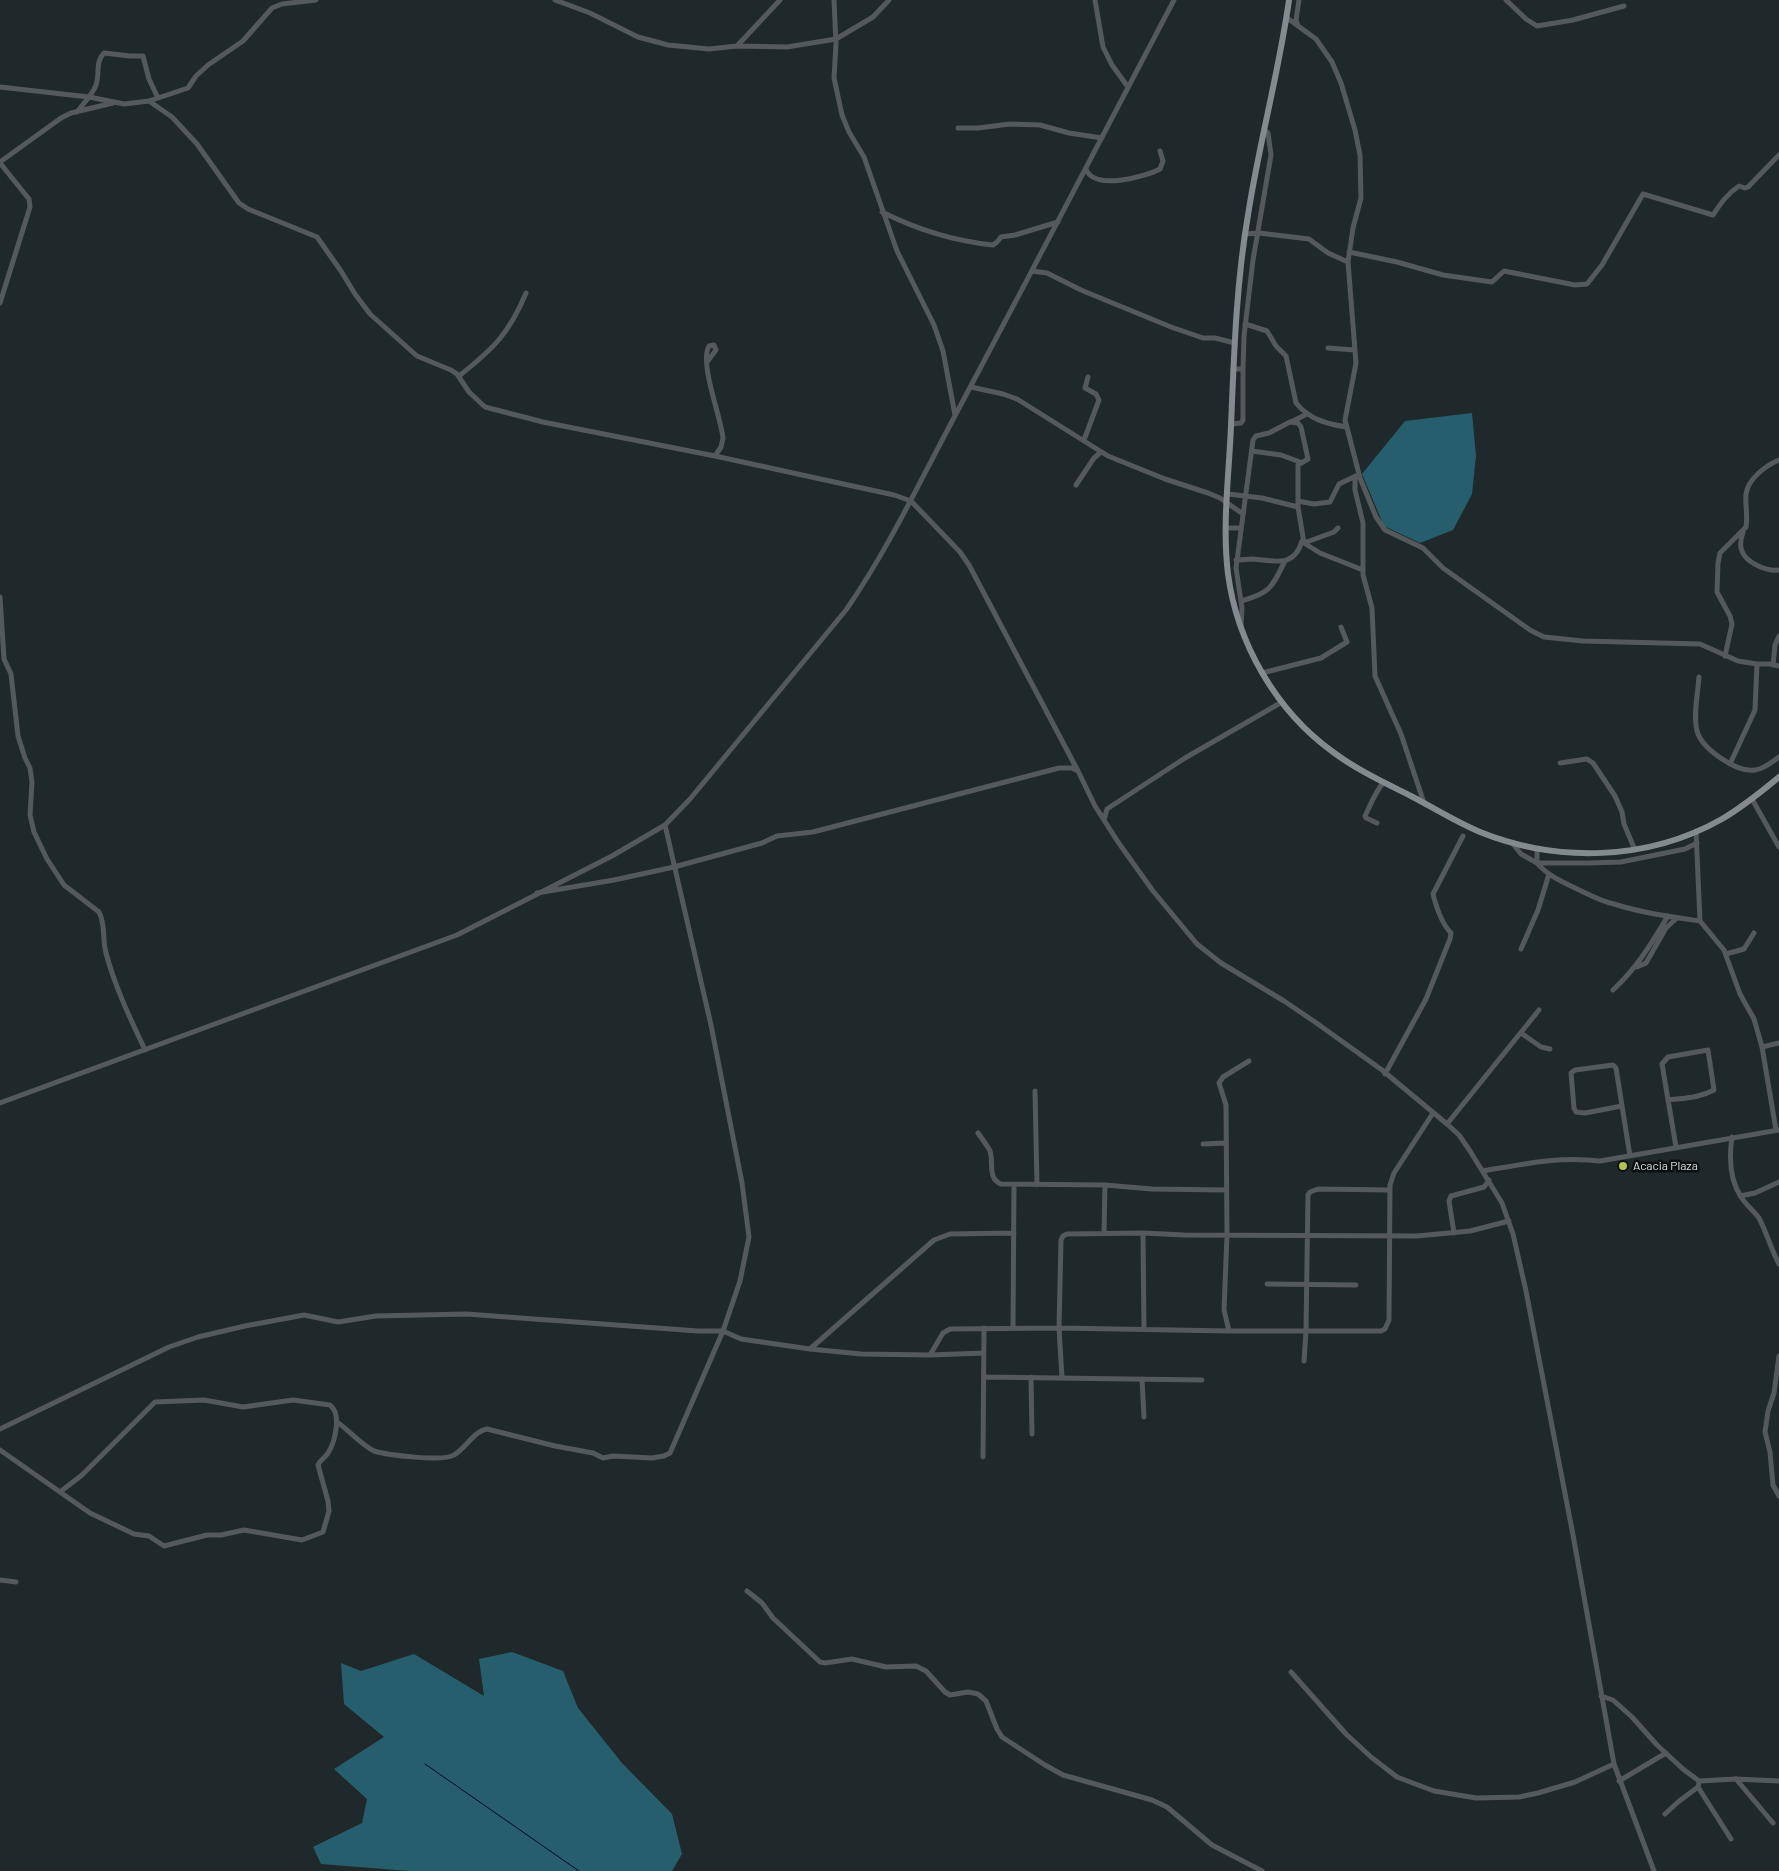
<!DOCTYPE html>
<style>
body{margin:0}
canvas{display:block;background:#1f282a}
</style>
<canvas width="1779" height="1871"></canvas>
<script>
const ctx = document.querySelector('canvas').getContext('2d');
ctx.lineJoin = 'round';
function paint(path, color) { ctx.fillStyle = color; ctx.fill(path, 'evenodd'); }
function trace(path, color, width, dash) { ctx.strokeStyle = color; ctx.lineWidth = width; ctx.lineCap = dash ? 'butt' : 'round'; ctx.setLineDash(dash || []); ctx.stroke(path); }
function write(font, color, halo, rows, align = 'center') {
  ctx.font = font + ' Barlow,sans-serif'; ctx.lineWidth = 5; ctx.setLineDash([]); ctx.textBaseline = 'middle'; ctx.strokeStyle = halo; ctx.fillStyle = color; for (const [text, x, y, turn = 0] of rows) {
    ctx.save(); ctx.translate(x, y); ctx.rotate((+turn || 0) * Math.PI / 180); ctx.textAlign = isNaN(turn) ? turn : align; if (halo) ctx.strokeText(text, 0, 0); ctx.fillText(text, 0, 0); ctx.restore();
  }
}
paint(new Path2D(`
 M1472 413 1476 456 1472 494 1453 530 1420 543 1384 526 1362 474 1405 421Z
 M512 1652 563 1671 578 1708 622 1763 672 1814 682 1854 672 1871H409L321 1864 313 1847 362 1823 367 1799 334 1769 384 1737 344 1704 341 1663 361 1671 414 1654 484 1696 479 1659Z`), '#265e6d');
trace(new Path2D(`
 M425 1764 579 1871`), '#00072e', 1);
trace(new Path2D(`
 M555 0 590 13 638 37 668 45 709 49 737 46 787 47 836 39 873 17 889 0
 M834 0 836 44 834 78 842 115 849 132 864 157 897 251 934 325 943 351 955 415
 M1095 0 1103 47 1112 65 1128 87
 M1506 0 1526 19 1537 26 1573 20 1624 6
 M1287 18 1316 39 1332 62 1341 83 1355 130 1360 155 1361 198 1353 228 1348 262 1356 363 1345 420 1360 478 1376 517 1385 530 1423 548 1443 568 1530 630 1544 637 1583 641 1700 644 1738 661 1757 664H1770L1779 666
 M1298 26 1296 20 1299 0
 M737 46 780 0
 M0 87 89 97 124 104 149 101 188 88 196 76 208 65 243 41 272 8 282 4 316 0
 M149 101 172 117 197 144 239 203 248 209 317 237 341 271 355 294 370 314 417 356 451 370 457 374 469 392 485 407 543 422 715 456 894 495 911 501 960 552 969 565 1078 771
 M77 112C83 104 93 94 96 85 100 74 95 62 104 53L130 56H143L149 79 158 98
 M958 128H978L1010 124 1040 125 1069 133 1102 138
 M0 162 61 118 71 113 113 103
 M0 163 29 199 30 207 0 303
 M1086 169C1094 191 1145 177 1160 169L1163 161 1160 151
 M882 212C918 230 953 241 993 245L997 242 1001 237 1015 235 1058 222
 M1245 234 1259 233 1309 239 1328 253 1348 262
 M1349 252 1397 262 1443 275 1492 282 1504 271 1575 285 1587 284 1602 265 1643 194 1713 215C1721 203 1727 194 1739 186L1745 188 1748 187 1779 155
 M1032 271 1047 273 1081 290 1171 327 1203 338H1215L1235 343
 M1245 324 1267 331 1276 346 1286 356 1296 403C1309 419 1326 424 1347 427
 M1328 348 1355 350
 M707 362 716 350 714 345 709 346C699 363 721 417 723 438L721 447 715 456
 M1243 369 1244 336 1253 260 1271 155 1268 133 1264 129
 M459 376C493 349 509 334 526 293
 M971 387 1003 394 1017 399 1108 456 1165 479 1208 493 1220 498 1243 514
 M1291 422 1307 414
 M1231 424 1241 423 1243 420V369H1233
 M1084 440 1099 400 1096 394 1085 388 1088 377
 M1252 451 1281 455 1300 462
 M1355 476V490L1363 523V575L1372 608 1375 676 1401 734 1424 803
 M1076 485 1094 458 1101 452
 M1228 494 1262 498 1298 507
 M1298 501 1314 504 1330 502 1339 484 1356 476
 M1226 528H1241
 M1743 532C1741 538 1739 545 1742 551 1746 563 1768 572 1779 570
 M1304 543 1334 532 1338 528
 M1236 560C1242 560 1247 559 1253 559 1275 561 1294 568 1302 541
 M0 597 4 659 11 674 18 736 25 758 30 768 32 782 30 815 34 832 47 859 64 885 99 912C106 925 102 939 106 953 115 987 130 1018 145 1050
 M1241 601C1271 593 1272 587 1285 561
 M1241 626 1242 608 1236 568 1253 440 1256 436 1269 433 1290 422 1298 423 1301 427 1308 459 1298 465V507L1304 543 1320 553 1363 570
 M1725 656 1732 624 1730 616 1717 592 1718 563 1720 553 1746 527C1748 516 1745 505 1746 494 1748 479 1766 465 1779 460
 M1773 665 1775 645 1779 636
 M1262 673 1321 658 1347 642 1341 627
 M1699 677C1698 693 1693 715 1697 731 1702 749 1737 773 1755 770 1764 769 1772 762 1779 757
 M1560 763 1587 759 1593 763 1615 796 1622 812 1624 824 1635 850
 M1730 764 1755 710 1757 664
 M1752 799 1779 847
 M1104 820 1107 809 1185 758 1282 702
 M1377 823 1366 818 1365 816C1371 804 1375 792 1384 782
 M1696 831 1700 921 1724 950 1740 994 1754 1019 1762 1047 1776 1130
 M1513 844 1521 854 1537 863H1589L1621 862 1685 849 1697 843
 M1537 849V863C1547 875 1561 881 1575 888 1588 894 1600 901 1614 904 1642 913 1672 917 1700 921
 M537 893 614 880 674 867 762 843 777 836 813 832 1059 768H1072L1078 771 1095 806 1118 842 1153 891 1197 944 1221 963 1284 1001 1315 1022 1382 1070 1447 1124 1459 1135 1470 1151 1502 1203 1513 1234 1526 1291 1573 1535 1614 1764 1654 1871
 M1521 949 1538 910 1549 874
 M1726 954 1744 949 1754 933
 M1637 967 1646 963 1666 928 1677 918
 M1613 990C1637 968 1651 944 1668 916
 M1521 1033 1541 1047 1550 1049
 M1762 1047 1779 1043
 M1385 1074 1426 999 1450 939 1451 933C1442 924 1436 906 1433 894L1463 836
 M1035 1091 1037 1185
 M1668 1100C1684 1098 1699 1098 1714 1090L1708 1050 1668 1057 1662 1064 1676 1147
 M0 1103 457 935 612 856 665 825 690 799 846 610C889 548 921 479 957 412 1030 275 1102 137 1174 0
 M1622 1106 1585 1113 1576 1112 1574 1108 1571 1073 1575 1070 1613 1065 1616 1068 1630 1156
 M1447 1124 1539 1010
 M978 1133C982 1139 987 1145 990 1151 994 1163 987 1178 1001 1184L1105 1185 1152 1189 1226 1190
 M1732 1137C1729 1157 1730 1180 1741 1197 1746 1205 1754 1211 1759 1218 1766 1231 1771 1249 1779 1264
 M1203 1144 1225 1143
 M1483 1171C1524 1164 1559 1156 1600 1161L1779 1130
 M1740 1196 1755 1193 1779 1182
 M1104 1233 1105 1185
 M1143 1233 1144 1329
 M1454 1233 1449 1201 1451 1196 1484 1187 1489 1180
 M1267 1284 1356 1285
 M1013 1328 1014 1185
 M1229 1331 1224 1310 1227 1235 1226 1105 1219 1083 1223 1077 1249 1061
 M810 1349 934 1240 950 1234 1014 1233
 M930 1355 943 1333 950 1329 1059 1328 1229 1331H1381L1385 1329 1389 1320 1390 1185 1394 1173 1433 1113
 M1779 1356 1774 1393 1768 1411 1765 1432 1770 1452 1773 1485 1779 1496
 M1304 1361 1306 1331 1308 1195 1310 1192 1318 1189 1389 1190
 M984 1377 1202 1380
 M1031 1377 1032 1434
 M1062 1378 1059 1328 1061 1240 1063 1236 1067 1234 1143 1233 1184 1235 1417 1236 1470 1231 1509 1221
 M1142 1379 1144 1417
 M204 1400 243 1407 293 1400 330 1405C342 1414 335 1442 328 1453 325 1458 320 1460 318 1465L328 1501 329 1511 323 1532 302 1540 244 1530 221 1535H207L164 1546 149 1536 134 1534 90 1513 60 1492 82 1475 155 1402Z
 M337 1422C350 1431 360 1444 374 1451 387 1455 443 1462 454 1455 466 1448 474 1431 487 1429L555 1446 593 1453 603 1458 613 1456 652 1458 664 1456 670 1453 723 1331 740 1281 749 1237 742 1183 711 1025 665 825
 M0 1429 169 1347 198 1337 245 1326 304 1315 338 1322 376 1316 466 1314 698 1331H723L741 1339 810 1349 861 1354 930 1355 984 1353
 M0 1450 60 1492
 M983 1457 984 1328
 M0 1580 16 1582
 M747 1591 762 1603 773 1618 820 1662 825 1663 852 1659 886 1667 916 1666 926 1671 945 1692 950 1695 968 1692 978 1694 986 1701 997 1729 1002 1737 1045 1765 1063 1775 1152 1800 1167 1807 1212 1845 1262 1871
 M1291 1672 1346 1734 1371 1757 1397 1777 1434 1791 1476 1798 1519 1797 1538 1793 1575 1782 1614 1764
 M1601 1696 1613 1700 1632 1717 1657 1745 1683 1769 1699 1781 1735 1779 1779 1781
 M1736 1779 1773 1823
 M1619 1781 1666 1753
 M1698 1787 1731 1839
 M1665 1814 1678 1802 1698 1787 1699 1783`), '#55595b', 5);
trace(new Path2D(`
 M1289 0C1279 72 1259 143 1248 215 1236 285 1234 355 1231 426 1229 475 1222 525 1228 574 1237 643 1276 711 1333 752 1357 770 1385 783 1411 796 1434 808 1456 822 1480 832 1557 863 1648 861 1722 819 1742 807 1761 792 1779 777`), '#838b90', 6);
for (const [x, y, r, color] of [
 [1623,1166,5,"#b3c24b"]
]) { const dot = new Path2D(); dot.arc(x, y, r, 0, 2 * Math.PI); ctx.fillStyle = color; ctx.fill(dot); trace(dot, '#0c1011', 2); }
write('12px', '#dae0e2', '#0c1011', [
 ["Acacia Plaza",1633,1166]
], 'left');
</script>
